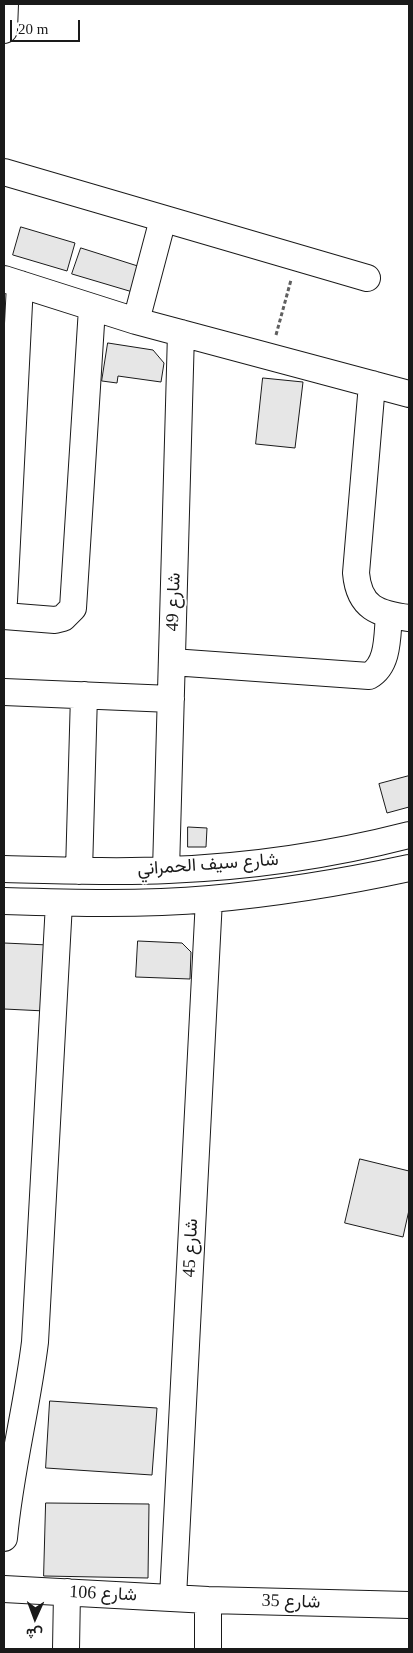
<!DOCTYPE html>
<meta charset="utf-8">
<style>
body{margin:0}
#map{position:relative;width:413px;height:1653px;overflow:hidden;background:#fff;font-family:"Times New Roman",Vazirmatn,serif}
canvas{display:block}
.frame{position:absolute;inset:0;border:5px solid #1a1a1a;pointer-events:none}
.north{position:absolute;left:10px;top:1593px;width:50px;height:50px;-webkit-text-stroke:4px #fff;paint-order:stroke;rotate:182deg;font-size:14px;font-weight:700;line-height:20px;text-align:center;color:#1a1a1a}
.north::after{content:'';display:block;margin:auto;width:18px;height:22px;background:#1a1a1a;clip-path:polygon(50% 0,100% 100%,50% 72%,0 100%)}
.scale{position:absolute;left:10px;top:20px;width:70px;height:22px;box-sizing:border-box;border:2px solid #1a1a1a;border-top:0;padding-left:6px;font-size:15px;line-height:18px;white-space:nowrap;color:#1a1a1a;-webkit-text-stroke:4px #fff;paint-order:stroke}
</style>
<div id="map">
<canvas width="413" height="1653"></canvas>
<div class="frame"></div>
<div class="north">ش</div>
<div class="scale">20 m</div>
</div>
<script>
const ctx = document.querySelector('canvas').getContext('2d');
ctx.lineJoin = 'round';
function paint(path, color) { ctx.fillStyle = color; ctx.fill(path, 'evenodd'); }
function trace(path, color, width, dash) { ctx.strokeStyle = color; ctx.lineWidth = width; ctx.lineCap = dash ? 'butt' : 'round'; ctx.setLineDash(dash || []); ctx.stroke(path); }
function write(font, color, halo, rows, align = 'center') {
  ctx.font = font + ' "Times New Roman",Vazirmatn,serif'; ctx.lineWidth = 4; ctx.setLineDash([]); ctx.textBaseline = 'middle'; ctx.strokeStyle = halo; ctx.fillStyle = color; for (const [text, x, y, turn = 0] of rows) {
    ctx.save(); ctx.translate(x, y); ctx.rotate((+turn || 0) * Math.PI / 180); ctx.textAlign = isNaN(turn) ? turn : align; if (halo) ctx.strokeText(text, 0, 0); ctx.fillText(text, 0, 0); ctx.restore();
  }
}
const building = new Path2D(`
 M21 227 75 243 67 271 13 255Z
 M81 248 144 268 136 293 72 274Z
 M108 343 153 350 164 363 161 382 118 376 117 383 102 381Z
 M263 378 303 382 295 448 256 444Z
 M409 776V807L387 813 379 784Z
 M188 827 207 828 206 847H188Z
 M138 941 182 943 191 952 190 979 136 977Z
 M4 943 48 945 45 1011 4 1009Z
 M360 1159 409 1171V1210L403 1237 345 1223Z
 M50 1401 157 1408 152 1475 46 1468Z
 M46 1503 149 1504 148 1578 44 1576Z`);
paint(building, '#e6e6e6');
trace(building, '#1a1a1a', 1);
const minor = new Path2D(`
 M4 30 5 4
 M4 172 367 278
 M4 279 136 321 409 394
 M136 321 163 219
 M372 384 356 573C359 608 378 614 409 618
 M4 601 20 284
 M4 616 55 620 63 618 73 608 92 308
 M172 662 369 676C389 665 387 636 389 615
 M4 692 171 699
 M4 869C58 870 113 873 168 870 249 867 331 855 409 835
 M166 870 181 333
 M79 871 84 695
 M4 901C72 903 142 905 210 899 277 893 344 882 409 868
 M4 1538C10 1471 27 1408 35 1342L59 903
 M4 1589 208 1600 409 1605
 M173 1597 209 899
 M208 1600V1649
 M66 1649 67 1592`);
trace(minor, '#1a1a1a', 28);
trace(new Path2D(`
 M276 335 291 280`), '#5f5f5f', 3, [4, 2.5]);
trace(minor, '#fff', 26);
write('18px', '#1a1a1a', '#fff', [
 ["شارع 49",174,602,-88],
 ["شارع سيف الحمراني",208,865,-4],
 ["شارع 45",191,1248,-87],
 ["شارع 106",103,1594,3],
 ["شارع 35",291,1602,2]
]);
</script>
